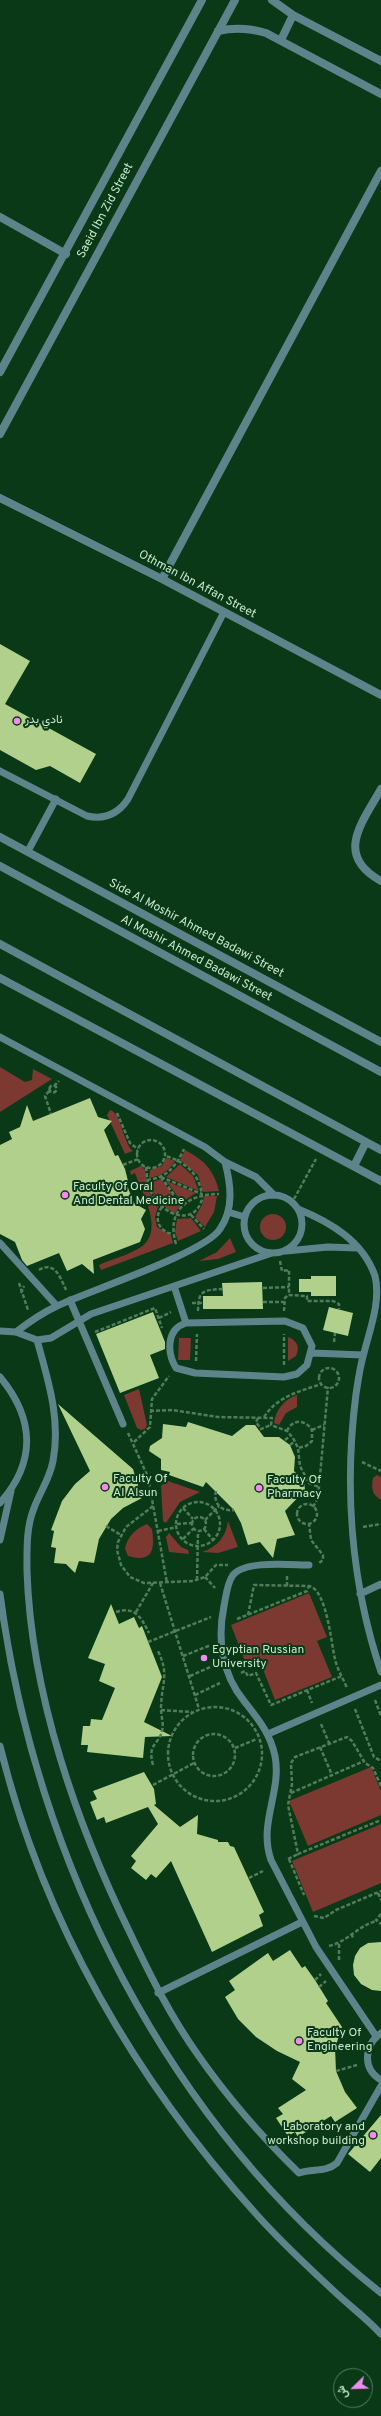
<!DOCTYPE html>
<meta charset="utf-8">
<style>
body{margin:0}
#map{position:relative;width:381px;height:2416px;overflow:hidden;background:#093917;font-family:Overpass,Vazirmatn,sans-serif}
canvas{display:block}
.north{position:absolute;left:333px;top:2368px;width:40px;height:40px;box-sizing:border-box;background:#093917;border:1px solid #557f5f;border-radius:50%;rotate:247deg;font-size:11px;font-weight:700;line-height:16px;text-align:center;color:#c8e7cc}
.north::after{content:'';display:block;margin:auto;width:14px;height:18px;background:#f489f0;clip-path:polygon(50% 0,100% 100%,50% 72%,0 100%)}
</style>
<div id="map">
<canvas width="381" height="2416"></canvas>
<div class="north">ش</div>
</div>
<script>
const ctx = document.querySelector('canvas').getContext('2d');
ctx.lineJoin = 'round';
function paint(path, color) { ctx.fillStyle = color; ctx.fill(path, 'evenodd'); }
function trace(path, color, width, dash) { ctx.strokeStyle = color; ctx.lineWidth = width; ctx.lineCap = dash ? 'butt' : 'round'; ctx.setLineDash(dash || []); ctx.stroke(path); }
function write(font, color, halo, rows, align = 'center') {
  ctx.font = font + ' Overpass,Vazirmatn,sans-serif'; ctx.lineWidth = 4; ctx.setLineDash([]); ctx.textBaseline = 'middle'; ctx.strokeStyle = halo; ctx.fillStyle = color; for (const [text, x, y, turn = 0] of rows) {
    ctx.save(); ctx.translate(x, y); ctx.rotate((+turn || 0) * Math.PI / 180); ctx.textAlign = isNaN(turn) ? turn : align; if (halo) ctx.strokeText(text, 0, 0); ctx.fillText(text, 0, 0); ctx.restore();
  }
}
paint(new Path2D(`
 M0 1067 25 1082 32 1080 33 1069 52 1079 0 1112Z
 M110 1110C121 1112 123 1143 133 1151L125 1154 107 1115Z
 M185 1150C204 1160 214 1170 219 1191L203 1192 198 1175 180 1160Z
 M166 1158 175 1161C169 1171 161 1176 149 1178L150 1170 162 1166Z
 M180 1164 193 1176 199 1191 166 1177Z
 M141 1166 145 1170 148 1190 158 1207 155 1217 157 1227 171 1235 173 1243 101 1270 99 1265C112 1259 129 1255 141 1247 165 1231 142 1193 135 1173L131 1175 130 1171Z
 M161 1179 181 1205 175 1213C162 1207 153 1197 149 1183Z
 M166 1181 196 1193 182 1202Z
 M204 1196H217L214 1212 205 1227 195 1217 202 1205Z
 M260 1227a13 13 0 1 1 26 0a13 13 0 1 1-26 0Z
 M191 1218 201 1231 178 1241 175 1232 177 1219Z
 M230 1238 236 1252 218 1259 199 1261 217 1252Z
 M288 1337C297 1340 300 1347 296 1356L288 1361Z
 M179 1338H191L190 1360H178Z
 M139 1389 147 1425 145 1429 141 1430 137 1428 124 1395Z
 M297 1395V1407L286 1413 279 1425 274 1423C276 1409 284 1400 297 1395Z
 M377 1475 381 1477V1500C372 1495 371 1488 373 1478Z
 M168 1481 200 1492 180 1502 166 1523 163 1521 161 1486Z
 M228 1521 238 1547 218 1553 202 1552C217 1547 226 1537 228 1521Z
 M147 1524 152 1529C155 1550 153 1563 128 1556L125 1549C127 1537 135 1529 147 1524Z
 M169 1533 181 1547 188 1550 189 1554 169 1552 166 1537Z
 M309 1593 327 1637 317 1641 332 1677 275 1700 261 1664 248 1669 231 1625Z
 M371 1767 381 1791V1815L308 1846 289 1801Z
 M381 1824V1883L313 1912 292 1861Z`), '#7b3931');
paint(new Path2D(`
 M0 644 30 661 5 704 96 754 80 783 50 766 36 770 0 750Z
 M90 1098 98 1117 112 1121 104 1130 115 1156 118 1155 125 1169 128 1181 126 1183 134 1203 146 1210 141 1219 145 1229 140 1242 93 1260 94 1274 82 1264 67 1271 59 1253 27 1266 22 1260 15 1242 0 1234V1145L12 1139 9 1132 20 1127 27 1105 33 1121Z
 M311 1276H336V1296H311V1292H299V1279H311Z
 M262 1282 263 1309H203V1296H223L222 1283Z
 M329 1307 353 1313 348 1336 323 1330Z
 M153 1312 165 1342V1349L150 1355 159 1378 120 1393 96 1334Z
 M58 1404 133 1469 142 1498 123 1508 111 1519 99 1539 94 1563 79 1561 75 1573 66 1564 54 1563 56 1548 51 1547 54 1531 51 1530 62 1501 75 1484 90 1471Z
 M188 1422 232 1436 246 1425H255L264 1437H279L290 1445 295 1457 294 1471 304 1481 305 1490 285 1511 295 1535 277 1539 273 1558 260 1542 248 1545 241 1523 234 1510 206 1482 203 1487 169 1475 170 1472 161 1470V1459L149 1451 150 1446 162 1438 163 1424 186 1427Z
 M111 1604 119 1624 134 1617 139 1628 142 1626 162 1677 144 1722 172 1736 145 1737 143 1758 87 1752 88 1745H81L83 1726H90L91 1719 102 1720 115 1688 99 1681 105 1664 88 1658Z
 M144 1772 154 1789 156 1804 154 1805 180 1827 198 1815 197 1834 218 1840V1842H228L230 1846 234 1847 264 1912 259 1915 263 1926 212 1952 171 1861 156 1878 151 1874 146 1880 131 1868 136 1861 131 1856 158 1824 148 1807 106 1823 104 1817 97 1820 90 1802 97 1799 93 1791Z
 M381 1942V1991L372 1990 361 1984 354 1975 353 1965 355 1956 360 1948 368 1943Z
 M290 1950 302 1968 305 1966 315 1980 328 2001 326 2003 342 2027 335 2048 336 2071 345 2092 357 2108 335 2122 331 2116 298 2137 295 2132 288 2136 276 2118 283 2114 278 2108 306 2090 292 2079 300 2062 277 2051 256 2037 238 2019 225 1997 235 1990 229 1981 268 1953 273 1961Z
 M381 2115V2158L370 2172 348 2154Z`), '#b0d08c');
trace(new Path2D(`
 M49.5 1089a3.5 3.5 0 1 1 7 0a3.5 3.5 0 1 1-7 0Z
 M54 1086 59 1081
 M49 1091 45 1096 51 1114
 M117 1113 130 1143 138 1149
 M137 1154a14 14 0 1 1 28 0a14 14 0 1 1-28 0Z
 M123 1165 138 1159
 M146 1167C147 1176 147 1184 151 1192 160 1213 194 1229 202 1199 202 1177 186 1161 165 1156
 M161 1177 202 1194
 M161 1177 182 1206
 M147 1180C167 1178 176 1166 184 1149
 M294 1199 316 1159
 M162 1207C153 1218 159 1232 173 1234
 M191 1215 204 1229
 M176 1244C166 1211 187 1194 219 1194
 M280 1261 282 1271 289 1270V1295
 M39 1270C55 1260 61 1279 66 1290
 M19 1283 28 1310
 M263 1288 289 1287
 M21 1293 24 1286
 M263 1302H284
 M192 1303H203
 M198 1311C198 1290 204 1290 222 1289
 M284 1311 285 1298 288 1295 307 1296V1301H333L339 1304V1309
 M159 1318 171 1312
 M95 1332 155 1308 162 1328
 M334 1342 335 1333
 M196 1361 197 1334
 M284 1365V1334
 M319 1378a10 10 0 1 1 20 0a10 10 0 1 1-20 0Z
 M150 1411 172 1410 218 1417 272 1418 271 1425 287 1431 293 1438 298 1448 300 1466 309 1483 319 1487
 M264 1417C277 1397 299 1391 322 1384
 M258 1418 256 1422 261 1429 271 1425
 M312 1430 324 1425
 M287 1431C292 1419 305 1419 312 1430V1441L306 1446 298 1448
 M128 1433 148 1477 167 1583
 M285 1440 291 1435
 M134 1442 150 1427 152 1399 169 1376
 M290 1445 295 1441
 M362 1462 381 1471
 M216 1491C213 1503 221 1512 234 1510
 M176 1524a22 22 0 1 1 44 0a22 22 0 1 1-44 0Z
 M297 1514a10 10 0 1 1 20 0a10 10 0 1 1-20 0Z
 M153 1506 126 1527 118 1542 117 1550 121 1565 130 1577 144 1583 193 1581 205 1577 216 1565H228
 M313 1507 318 1498 328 1387
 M183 1508 193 1519
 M192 1524a7 7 0 1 1 14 0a7 7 0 1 1-14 0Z
 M205 1520 219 1506
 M309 1523 311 1540 323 1555V1560L319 1563
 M177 1524 191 1523
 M106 1526 121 1535
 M363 1527 381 1524
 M204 1529 213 1540
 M158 1531 177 1527
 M183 1539 193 1529
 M287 1576V1586
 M205 1577 215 1588
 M197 1580 198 1532
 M160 1583 199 1709
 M116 1612C135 1606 141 1617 149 1633
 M136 1612 153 1583
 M248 1615 254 1585 309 1586C327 1590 331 1643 335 1659 337 1669 343 1678 347 1688
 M237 1619 307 1591 309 1586
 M148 1642 211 1617
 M183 1656 211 1645
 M241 1673 245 1671 248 1676 256 1673 271 1705 342 1676
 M190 1676 215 1665
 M307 1690 312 1703
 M195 1695 220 1683
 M375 1700 381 1716
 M168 1754a47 47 0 1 1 94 0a47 47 0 1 1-94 0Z
 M355 1709 374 1757 381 1761
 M161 1710 192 1712
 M321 1724 329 1743
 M193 1755a21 21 0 1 1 42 0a21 21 0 1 1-42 0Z
 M320 1747 332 1775
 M235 1748 257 1739
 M153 1765C147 1743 159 1745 162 1731 164 1724 161 1716 161 1709 161 1685 170 1675 158 1651
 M153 1785 194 1763
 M381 1786 373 1768 365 1763 352 1741 347 1737 295 1757 291 1763 292 1784 288 1805 298 1854 381 1820
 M291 1793 364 1761
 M288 1859 298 1854
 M289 1859 304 1895
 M249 1878 263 1871
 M378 1893 381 1900
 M381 1914 376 1920 381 1924
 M314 1916 324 1918 336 1910 381 1891
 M351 1934 354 1939
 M329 1946C347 1942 358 1926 376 1921
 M339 1960V1943
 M315 1980 321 1974
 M319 1987 326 1981
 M336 2071 357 2065`), '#527c5c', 2.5, [4, 2]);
trace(new Path2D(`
 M0 771 87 816C105 820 118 814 128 799L224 612
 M28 851 56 799
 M0 1037 205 1147 225 1162 256 1177 274 1195
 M244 1224a29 29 0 1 1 58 0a29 29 0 1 1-58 0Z
 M298 1209C330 1222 363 1241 375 1276 381 1301 370 1329 364 1353 360 1366 358 1381 356 1394 344 1487 351 1583 381 1672
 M228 1212 245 1217
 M0 1243 57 1306
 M286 1251 328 1247 357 1248
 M174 1286 186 1323
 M70 1300 123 1424
 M285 1321 303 1328 312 1346 307 1365 297 1374 284 1377 195 1373 176 1368C167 1353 166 1329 186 1323Z
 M0 1331 16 1332 37 1340 51 1338 91 1314 272 1253
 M16 1332C29 1322 42 1313 57 1306 88 1291 205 1253 220 1229 234 1209 231 1185 225 1162
 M37 1340C48 1380 61 1419 53 1461 50 1478 40 1492 34 1508 26 1528 27 1549 27 1571 31 1695 77 1825 131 1935 151 1977 171 2017 198 2055 228 2098 262 2137 299 2173 313 2168 325 2173 337 2163L381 2086
 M312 1353 363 1355
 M0 1377C34 1418 37 1461 0 1503
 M0 1540 11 1491
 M309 1565C291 1565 245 1560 233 1575 227 1583 226 1596 224 1606 217 1640 222 1674 244 1701 258 1719 270 1733 275 1756 282 1792 258 1823 271 1860L316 1947 376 2036
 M0 1594C35 1862 168 2124 381 2293
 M360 1594 381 1584
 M268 1734 381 1685
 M0 1746C43 1922 136 2081 257 2215 282 2243 309 2268 336 2293 351 2307 367 2319 381 2334
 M158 1993 302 1922
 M381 2033C364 2045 362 2069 381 2080`), '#5e848b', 7);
trace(new Path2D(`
 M0 217 66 254
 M0 498 162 579 381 695
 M162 579 381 171
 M381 789C362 823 334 855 381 881
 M0 837 381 1042
 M0 978 381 1181`), '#5e848b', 8);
trace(new Path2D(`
 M272 0 293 15 381 61
 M218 31C235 27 249 28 266 33L381 94
 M281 40 293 15
 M0 372 202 0
 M0 434 235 0
 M0 866 381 1072
 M0 944 381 1150
 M354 1166 366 1142`), '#5e848b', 8);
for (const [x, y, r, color] of [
 [17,721,4,"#f489f0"],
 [65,1195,4,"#f489f0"],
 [105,1487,4,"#f489f0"],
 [259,1488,4,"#f489f0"],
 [204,1658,4,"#f489f0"],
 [299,2041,4,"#f489f0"],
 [373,2135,4,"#f489f0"]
]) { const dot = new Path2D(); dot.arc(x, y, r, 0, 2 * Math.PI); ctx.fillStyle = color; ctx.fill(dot); trace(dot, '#093917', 1.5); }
write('12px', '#c8e7cc', '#093917', [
 ["Saeid Ibn Zid Street",106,211,-62],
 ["Othman Ibn Affan Street",197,585,28],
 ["Side Al Moshir Ahmed Badawi Street",196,929,28],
 ["Al Moshir Ahmed Badawi Street",196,959,28]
]);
write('12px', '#c8e7cc', '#093917', [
 ["نادي بدر",25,721],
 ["Faculty Of Oral",73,1188],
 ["And Dental Medicine",73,1202],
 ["Faculty Of",113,1480],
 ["Al Alsun",113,1494],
 ["Faculty Of",267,1481],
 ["Pharmacy",267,1495],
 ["Egyptian Russian",212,1651],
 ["University",212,1665],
 ["Faculty Of",307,2034],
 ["Engineering",307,2048],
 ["Laboratory and",365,2128,"right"],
 ["workshop building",365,2142,"right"]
], 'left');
</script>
